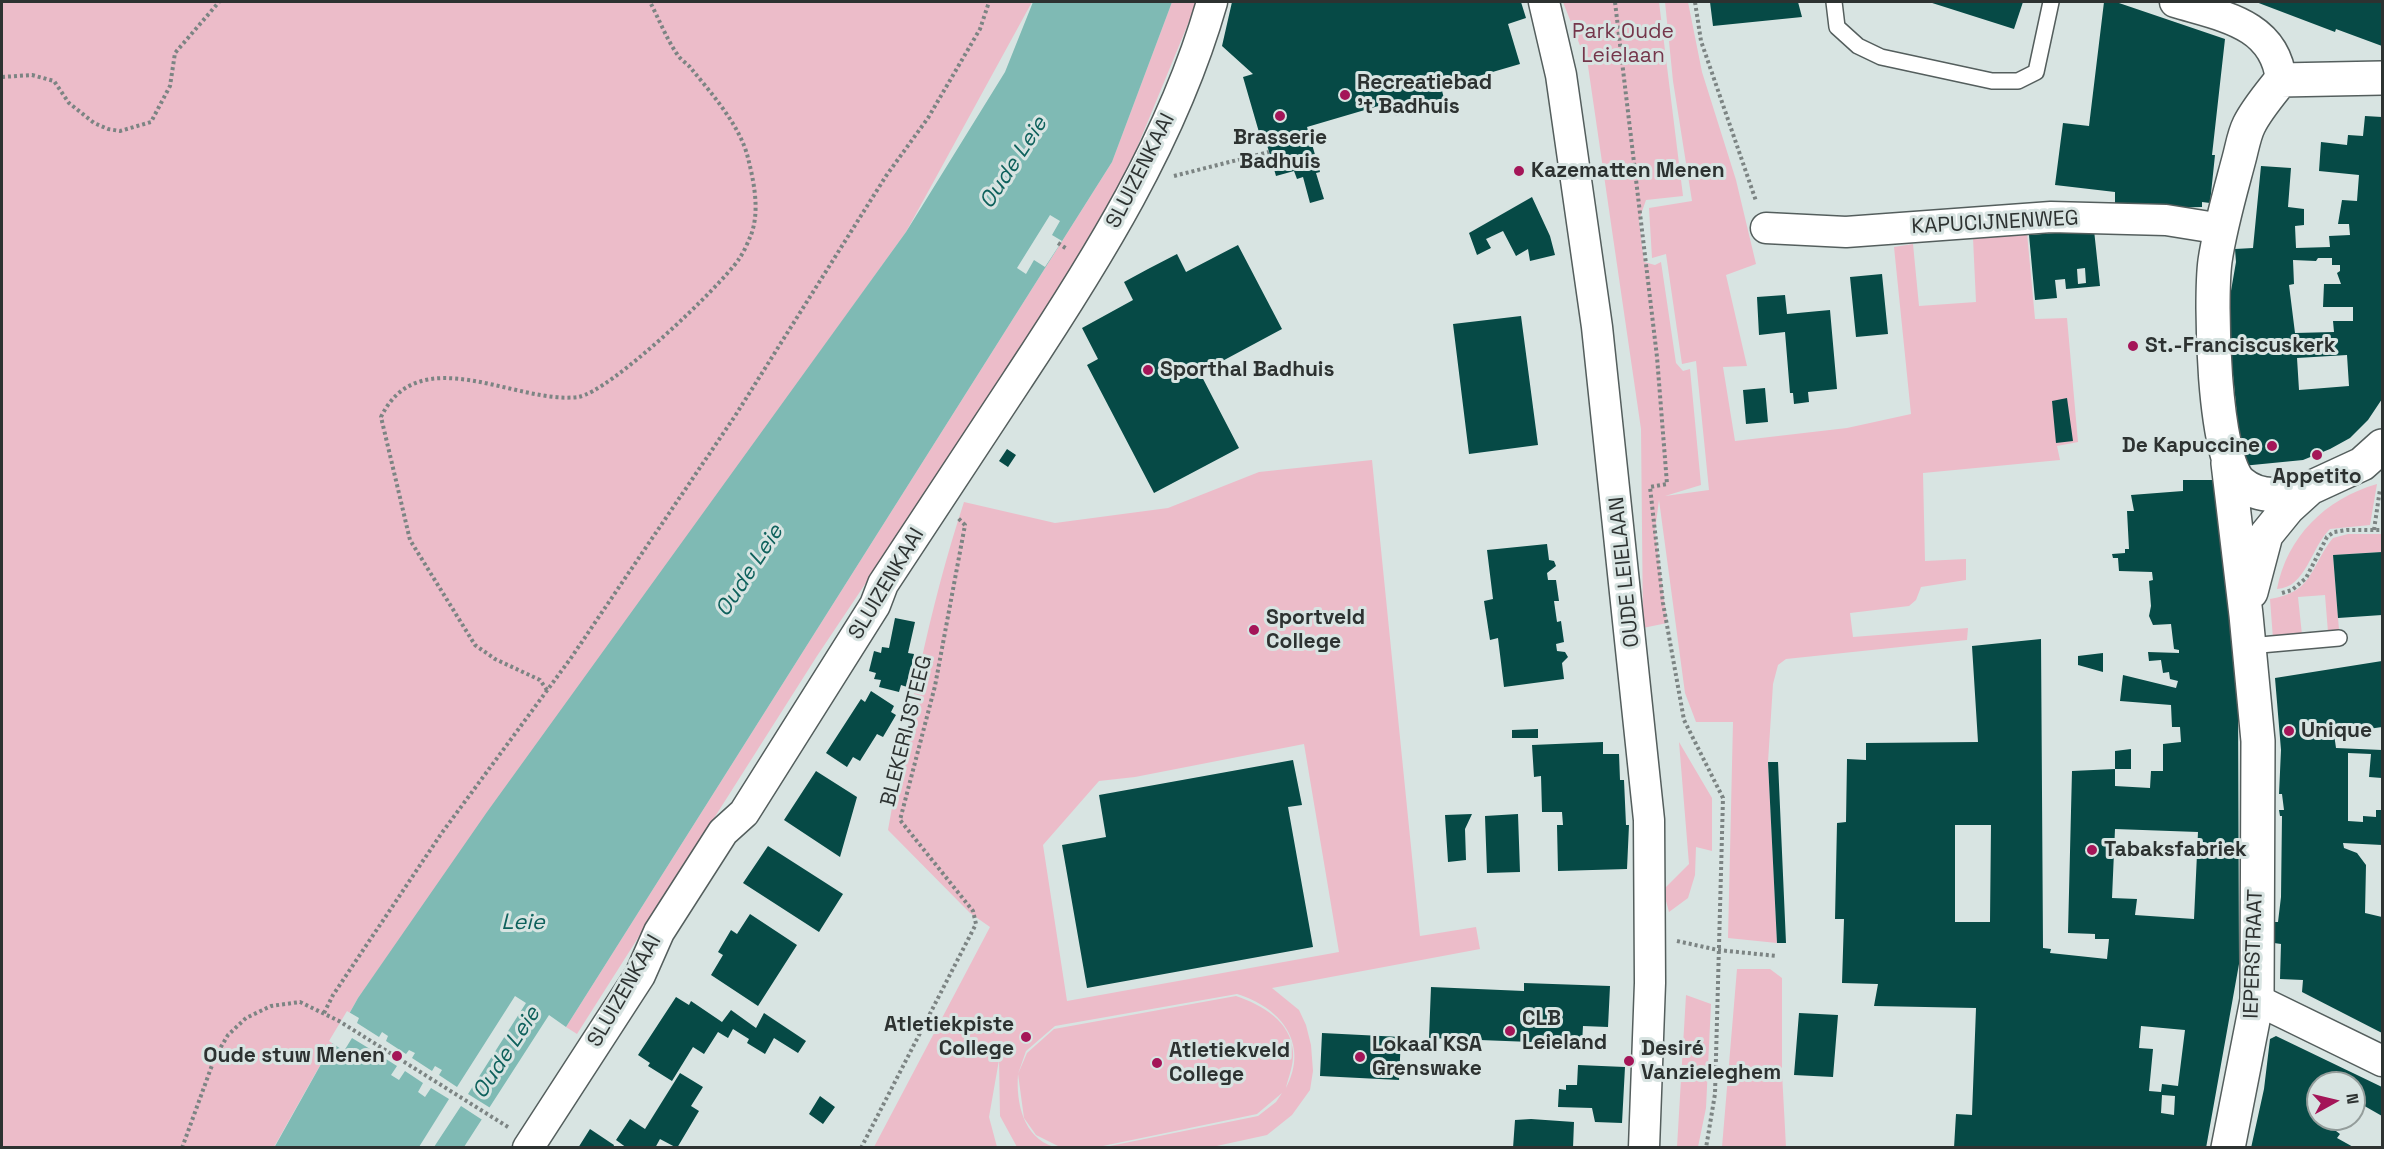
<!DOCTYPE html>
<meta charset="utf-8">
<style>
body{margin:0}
#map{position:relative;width:2384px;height:1149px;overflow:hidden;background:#d8e4e2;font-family:"Space Grotesk",sans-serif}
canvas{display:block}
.frame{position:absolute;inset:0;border:3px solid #2d3231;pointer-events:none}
.north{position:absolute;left:2306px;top:1071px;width:60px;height:60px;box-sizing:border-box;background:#d8e4e2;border:2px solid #949d9b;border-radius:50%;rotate:82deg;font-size:16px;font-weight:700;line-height:24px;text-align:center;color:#2d3231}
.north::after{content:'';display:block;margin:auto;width:21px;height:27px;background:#a41558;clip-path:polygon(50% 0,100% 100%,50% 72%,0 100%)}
</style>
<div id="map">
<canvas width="2384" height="1149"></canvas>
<div class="frame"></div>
<div class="north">N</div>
</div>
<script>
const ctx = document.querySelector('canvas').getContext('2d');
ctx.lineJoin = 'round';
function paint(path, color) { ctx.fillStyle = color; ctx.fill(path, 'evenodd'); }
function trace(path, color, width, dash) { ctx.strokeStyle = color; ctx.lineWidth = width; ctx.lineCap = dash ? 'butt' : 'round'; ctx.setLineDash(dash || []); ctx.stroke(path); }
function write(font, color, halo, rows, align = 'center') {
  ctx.font = font + ' "Space Grotesk",sans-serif'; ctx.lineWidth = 6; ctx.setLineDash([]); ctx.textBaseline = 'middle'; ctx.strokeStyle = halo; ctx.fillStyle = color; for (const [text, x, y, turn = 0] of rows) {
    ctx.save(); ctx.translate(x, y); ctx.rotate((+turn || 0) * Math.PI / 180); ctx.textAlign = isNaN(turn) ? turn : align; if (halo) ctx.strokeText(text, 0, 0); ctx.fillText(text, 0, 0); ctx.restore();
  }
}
paint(new Path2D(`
 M2 2H1032L906 232 358 998 274 1147H2Z
 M1172 2H1197L1127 172 1023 348 817 656 577 1034 566 1027 1112 162Z
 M1563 2H1659L1683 196 1646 200 1639 220 1644 262 1655 265 1661 262 1676 363 1683 371 1690 369 1701 485 1665 496 1709 490 1696 361 1682 364 1666 254 1652 258 1649 208 1692 201 1673 81 1665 2H1688L1702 72 1736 180 1756 264 1726 275 1747 366 1723 367 1735 441 1847 428 1911 414 1894 247 1913 244 1919 306 1976 302 1973 238 2027 233 2035 319 2067 318 2078 442 2057 446 2060 460 1923 473 1925 561 1966 559V580L1921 587 1916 600 1909 606 1850 613 1853 637 1968 628 1967 640 1786 659 1778 665 1773 684 1768 762 1777 943 1728 938 1733 722H1696L1685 693 1659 500 1655 531 1667 623 1643 628 1641 429 1588 66Z
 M1372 460 1420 936 1476 927 1480 949 1272 988 1299 1010 1306 1025 1311 1045 1313 1071 1310 1090 1292 1115 1267 1135 1212 1147H1105L1258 1116 1276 1102 1282 1093 1257 1114 1098 1147H1060L1036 1135 1024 1118 1018 1074C1016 1103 1023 1137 1054 1147H1017L1000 1116 999 1060 989 1117 997 1147H874L990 927 970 913 888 830C908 720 929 608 964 502L1055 523 1168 508 1259 472ZM1304 744 1339 952 1067 1001 1043 845 1099 781 1135 777ZM1237 994C1280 1007 1310 1043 1286 1088 1288 1078 1294 1065 1293 1052 1291 1021 1262 1005 1236 996L1054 1029 1027 1053 1018 1074 1026 1051 1055 1026Z
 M2377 484 2370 525 2330 529C2311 547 2306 588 2277 589 2287 537 2325 499 2377 484Z
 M2348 534H2382V552L2333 555 2339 630 2328 632 2325 595 2298 597 2302 635 2273 639 2270 599C2314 592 2309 568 2333 538Z
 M1679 742 1712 798V851L1696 847 1695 875 1688 898 1669 912 1663 890 1689 864Z
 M1737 969H1770L1782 978V1073L1786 1147H1722Z
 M1686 995 1711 1004 1706 1108 1698 1147H1677Z`), '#ecbcc9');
paint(new Path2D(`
 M1033 2H1172L1112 162 566 1027 549 1015 464 1147 274 1148 358 998 487 812 906 232 1005 72Z`), '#7fbab4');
paint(new Path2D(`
 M1050 215 1060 221 1052 235 1062 241 1045 267 1034 260 1026 274 1017 268Z
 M515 996 526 1003 468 1094 492 1109 484 1121 461 1106 434 1147H419L449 1099 431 1088 425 1097 418 1092 423 1083 405 1071 399 1080 391 1075 397 1066 378 1054 372 1063 365 1058 370 1049 352 1038 344 1051 329 1041 347 1011 359 1018 357 1023 379 1037 382 1032 388 1036 386 1041 406 1054 409 1050 415 1053 412 1058 432 1071 435 1066 442 1070 439 1075 457 1087Z`), '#d8e4e2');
paint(new Path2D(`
 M1232 2H1521L1526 18 1508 24 1520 64 1441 87 1445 102 1396 116 1392 102 1307 127 1320 172 1316 173 1324 199 1310 203 1303 177 1297 179 1294 171 1276 176 1267 145 1263 146 1243 77 1253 74 1222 46Z
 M1710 2H1798L1802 17 1713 26Z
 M1929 2H2023L2014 29Z
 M2104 2H2116L2225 39 2212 155H2215L2210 203 2202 202V207L2115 209V192L2055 185 2063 123 2089 126Z
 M2256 2H2382V46L2336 29 2335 32Z
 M2365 116 2382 117V399L2368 420 2350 438 2330 449 2303 460 2242 466 2227 314 2236 262 2235 249 2253 248 2261 166 2291 168 2288 207 2304 209V225L2295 226 2296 248 2330 247 2329 236 2350 235 2349 224H2338L2342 200 2357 201 2359 175 2319 171 2321 142 2347 145 2348 135 2363 136ZM2318 258H2332V265H2340V271L2337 273 2341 284H2324L2323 307H2353V321H2333L2334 332 2295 333 2289 285 2294 284 2293 260 2316 261ZM2347 355 2349 386 2299 390 2297 358Z
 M1532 197 1550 236 1555 255 1530 261 1528 249 1516 256 1503 231 1486 239 1491 248 1477 255 1469 233Z
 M2094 230 2100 286 2066 289 2065 279 2055 280 2057 298 2035 300 2029 235ZM2085 268 2086 283 2078 284 2077 269Z
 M1238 245 1282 329 1200 373 1239 448 1154 493 1087 365 1098 359 1082 328 1133 300 1124 282 1148 269 1177 254 1186 272Z
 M1882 274 1888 334 1856 337 1850 277Z
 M1785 295 1787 314 1830 310 1837 389 1808 392 1809 402 1794 404 1793 393H1790L1785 332 1759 335 1757 297Z
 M1521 316 1538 445 1469 454 1453 324Z
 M1765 388 1768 422 1746 424 1743 390Z
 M2067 398 2073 441 2056 443 2052 401Z
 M1007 449 1016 455 1008 467 999 461Z
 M2183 480H2214L2238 700 2239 964 2206 1148H1954L1956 1114 1972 1115 1976 1008 1874 1006 1878 984 1842 983 1844 919H1835L1837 823 1846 822 1847 759 1866 760V743L1978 742 1972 646 2041 639 2043 948 2051 949 2050 953 2107 959 2109 939H2095V934L2068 933 2072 771 2115 769V786L2150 788 2151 771H2163V744L2181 742 2180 727H2172L2171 705 2120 701 2123 675 2176 688 2178 681 2170 679 2169 672 2163 673 2161 660 2149 661 2148 652 2179 653V650L2174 649 2171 624 2153 625 2149 616 2151 606 2149 581 2153 580 2152 572 2119 571 2118 558H2113L2112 554 2125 553V549H2129L2127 511H2134L2131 495 2183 491ZM1955 825H1991L1990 922H1955ZM2115 829 2198 832 2194 919 2135 915 2137 899 2112 898ZM2141 1026 2185 1030 2178 1086 2162 1084 2161 1092 2149 1091 2153 1049 2139 1048ZM2162 1095 2175 1096 2174 1115 2161 1113Z
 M1547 544 1549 560 1554 561 1556 566 1547 573 1548 580H1556L1559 601H1554L1557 622 1561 621 1564 642 1556 644 1557 651 1565 652 1568 657 1562 663 1564 679 1504 687 1498 638 1490 640 1484 601 1493 599 1487 550Z
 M2382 552V615L2338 618 2333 555Z
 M895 618 915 622 908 653 914 654 907 687 901 685 899 692 879 687 881 680 874 679 876 673 869 671 874 651 881 653 882 647 889 648Z
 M2103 653V672L2078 665V656Z
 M2382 661V727L2334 734 2336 748 2382 750V778L2369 777 2371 754 2348 753V821L2363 822V816L2376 817V810H2382V845L2343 843 2344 848 2357 853 2366 865 2365 913 2382 917V1033L2302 992 2303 980 2280 979 2281 944 2274 943 2275 922H2278L2281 897 2282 816H2280L2279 810H2284L2282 794H2279L2281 750 2275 678Z
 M871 691 894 706 891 712 896 715 883 737 877 734 860 761 853 757 847 767 826 753 861 699 865 702Z
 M1538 729V738H1512V730Z
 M1603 742V754H1619L1620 780H1624L1626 825H1629L1627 869 1558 871 1557 825H1563L1562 812H1542L1541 776 1534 777 1532 745Z
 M2131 749V769H2115V751Z
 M1293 760 1302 805 1288 807 1313 947 1087 988 1062 845 1106 837 1099 795Z
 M1768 762H1778L1786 943H1777Z
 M816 771 857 797 840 857 784 820Z
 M1472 814 1465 829 1466 860 1448 862 1445 815Z
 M1518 814 1520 872 1487 873 1485 816Z
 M768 846 843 894 819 932 743 883Z
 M750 914 797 945 758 1006 711 975 723 955 718 952 731 930 737 934Z
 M1524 983 1610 986 1608 1027 1583 1026 1582 1044 1429 1038 1431 987 1524 991Z
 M676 997 689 1005 691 1001 722 1022 731 1010 756 1028 764 1013 806 1041 798 1053 774 1038 765 1054 747 1043 749 1039 733 1029 728 1038 718 1032 704 1054 693 1047 672 1081 648 1066 650 1063 638 1055Z
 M1799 1013 1838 1015 1833 1077 1794 1075Z
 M1322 1033 1401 1037 1399 1080 1320 1076Z
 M2276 1036 2382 1087V1116L2354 1100V1083H2318V1111L2315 1120 2328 1125 2340 1134 2337 1138 2355 1148H2251L2264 1089 2270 1039Z
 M1578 1065 1625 1067 1622 1123 1595 1122 1592 1108 1558 1107 1559 1089 1566 1090V1085H1577Z
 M680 1073 703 1087 691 1106 699 1111 677 1148 660 1139 655 1148H627L616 1140 630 1119 645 1129Z
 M820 1096 835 1107 823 1124 809 1114Z
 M1531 1119 1574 1122 1573 1148H1513L1515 1120Z
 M590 1129 614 1145 613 1148H578Z`), '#064a46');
const service = new Path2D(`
 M1834 2 1837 27 1858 46 1881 57 1992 81H2018L2036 72 2051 2
 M2249 646 2339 638`);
const minor = new Path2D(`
 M1544 2 1561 75 1597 327 1649 820 1650 983 1644 1148
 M2175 2C2221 16 2275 23 2281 80
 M1766 228 1846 232 2051 217 2166 220 2222 229
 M2257 1000 2382 1061
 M528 1148 640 975 659 932 723 832 744 813 875 605 883 584C928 515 973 447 1018 379 1096 261 1173 139 1212 2`);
const tertiary = new Path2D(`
 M2228 463 2246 615 2258 741 2257 1000 2228 1148
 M2310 488C2286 494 2262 501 2241 483 2213 460 2210 299 2215 261 2220 227 2230 193 2239 159 2242 148 2244 135 2249 125 2257 109 2270 94 2281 80L2382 78
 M2251 592 2266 535 2288 508 2310 488 2362 464 2382 446`);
trace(service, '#545e5d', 18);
trace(minor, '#545e5d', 33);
trace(tertiary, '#545e5d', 36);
trace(new Path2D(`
 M1615 2 1657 357 1667 484 1650 487 1663 603 1684 720 1723 798 1715 1094 1706 1148
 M1695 2 1701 41 1756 201
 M2 77 32 75 54 81 69 103 94 123 108 129 120 131 151 122 170 86 175 53 219 2
 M1174 176 1269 152
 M1058 243 1067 249
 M2374 530 2380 489
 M2282 593 2292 590 2306 578 2327 537 2334 532 2347 530H2382
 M547 690 540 680 495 659 475 645 410 540 381 417C419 338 517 405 578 397 610 392 719 288 739 259 744 252 748 242 751 235 760 211 754 182 748 158 740 125 711 93 690 67 686 63 680 59 677 54 666 38 659 19 650 2
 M1677 941 1718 950 1777 956
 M324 1013 333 995 441 834 571 658 735 416 886 176 928 118 980 29 989 2
 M182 1148 215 1057 228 1035 246 1018 271 1006 300 1002 339 1021 508 1127
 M861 1148 976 924 973 911 900 820 935 686 965 525 958 518`), '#7c8483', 4, [3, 3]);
trace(service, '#fff', 15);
trace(minor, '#fff', 30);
trace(tertiary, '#fff', 33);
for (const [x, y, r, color] of [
 [1345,95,6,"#a41558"],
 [1280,116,6,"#a41558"],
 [1519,171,6,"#a41558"],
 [2133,346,6,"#a41558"],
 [1148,370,6,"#a41558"],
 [2272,446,6,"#a41558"],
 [2317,455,6,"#a41558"],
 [1254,630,6,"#a41558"],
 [2289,731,6,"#a41558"],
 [2092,850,6,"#a41558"],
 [1510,1031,6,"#a41558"],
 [1026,1037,6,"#a41558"],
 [397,1056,6,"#a41558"],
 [1360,1057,6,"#a41558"],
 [1629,1061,6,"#a41558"],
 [1157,1063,6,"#a41558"]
]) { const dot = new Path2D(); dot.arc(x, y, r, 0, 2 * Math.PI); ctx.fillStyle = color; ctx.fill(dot); trace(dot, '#d8e4e2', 2); }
write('21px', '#75364b', '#d8e4e2', [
 ["Park Oude",1623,32],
 ["Leielaan",1623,56]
]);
write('bold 21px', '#2d3231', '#d8e4e2', [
 ["Recreatiebad",1357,83],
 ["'t Badhuis",1357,107],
 ["Brasserie",1280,138,"center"],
 ["Badhuis",1280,162,"center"],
 ["Kazematten Menen",1531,171],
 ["St.-Franciscuskerk",2145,346],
 ["Sporthal Badhuis",1160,370],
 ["De Kapuccine",2260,446,"right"],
 ["Appetito",2317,477,"center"],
 ["Sportveld",1266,618],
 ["College",1266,642],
 ["Unique",2301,731],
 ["Tabaksfabriek",2104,850],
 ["CLB",1522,1019],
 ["Leieland",1522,1043],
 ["Atletiekpiste",1014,1025,"right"],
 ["College",1014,1049,"right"],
 ["Lokaal KSA",1372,1045],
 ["Grenswake",1372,1069],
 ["Desiré",1641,1049],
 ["Vanzieleghem",1641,1073],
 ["Atletiekveld",1169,1051],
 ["College",1169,1075],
 ["Oude stuw Menen",385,1056,"right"]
], 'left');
write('21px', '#2d3231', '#d8e4e2', [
 ["SLUIZENKAAI",1141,171,-63],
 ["KAPUCIJNENWEG",1995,223,-3],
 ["OUDE LEIELAAN",1625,572,-96],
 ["SLUIZENKAAI",887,584,-59],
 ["BLEKERIJSTEEG",907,731,-76],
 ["IEPERSTRAAT",2254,954,-88],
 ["SLUIZENKAAI",625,991,-60]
]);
write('italic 22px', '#0e615c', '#d8e4e2', [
 ["Oude Leie",1014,163,-57],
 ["Oude Leie",750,571,-57],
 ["Leie",523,923],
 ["Oude Leie",507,1053,-57]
]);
</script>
